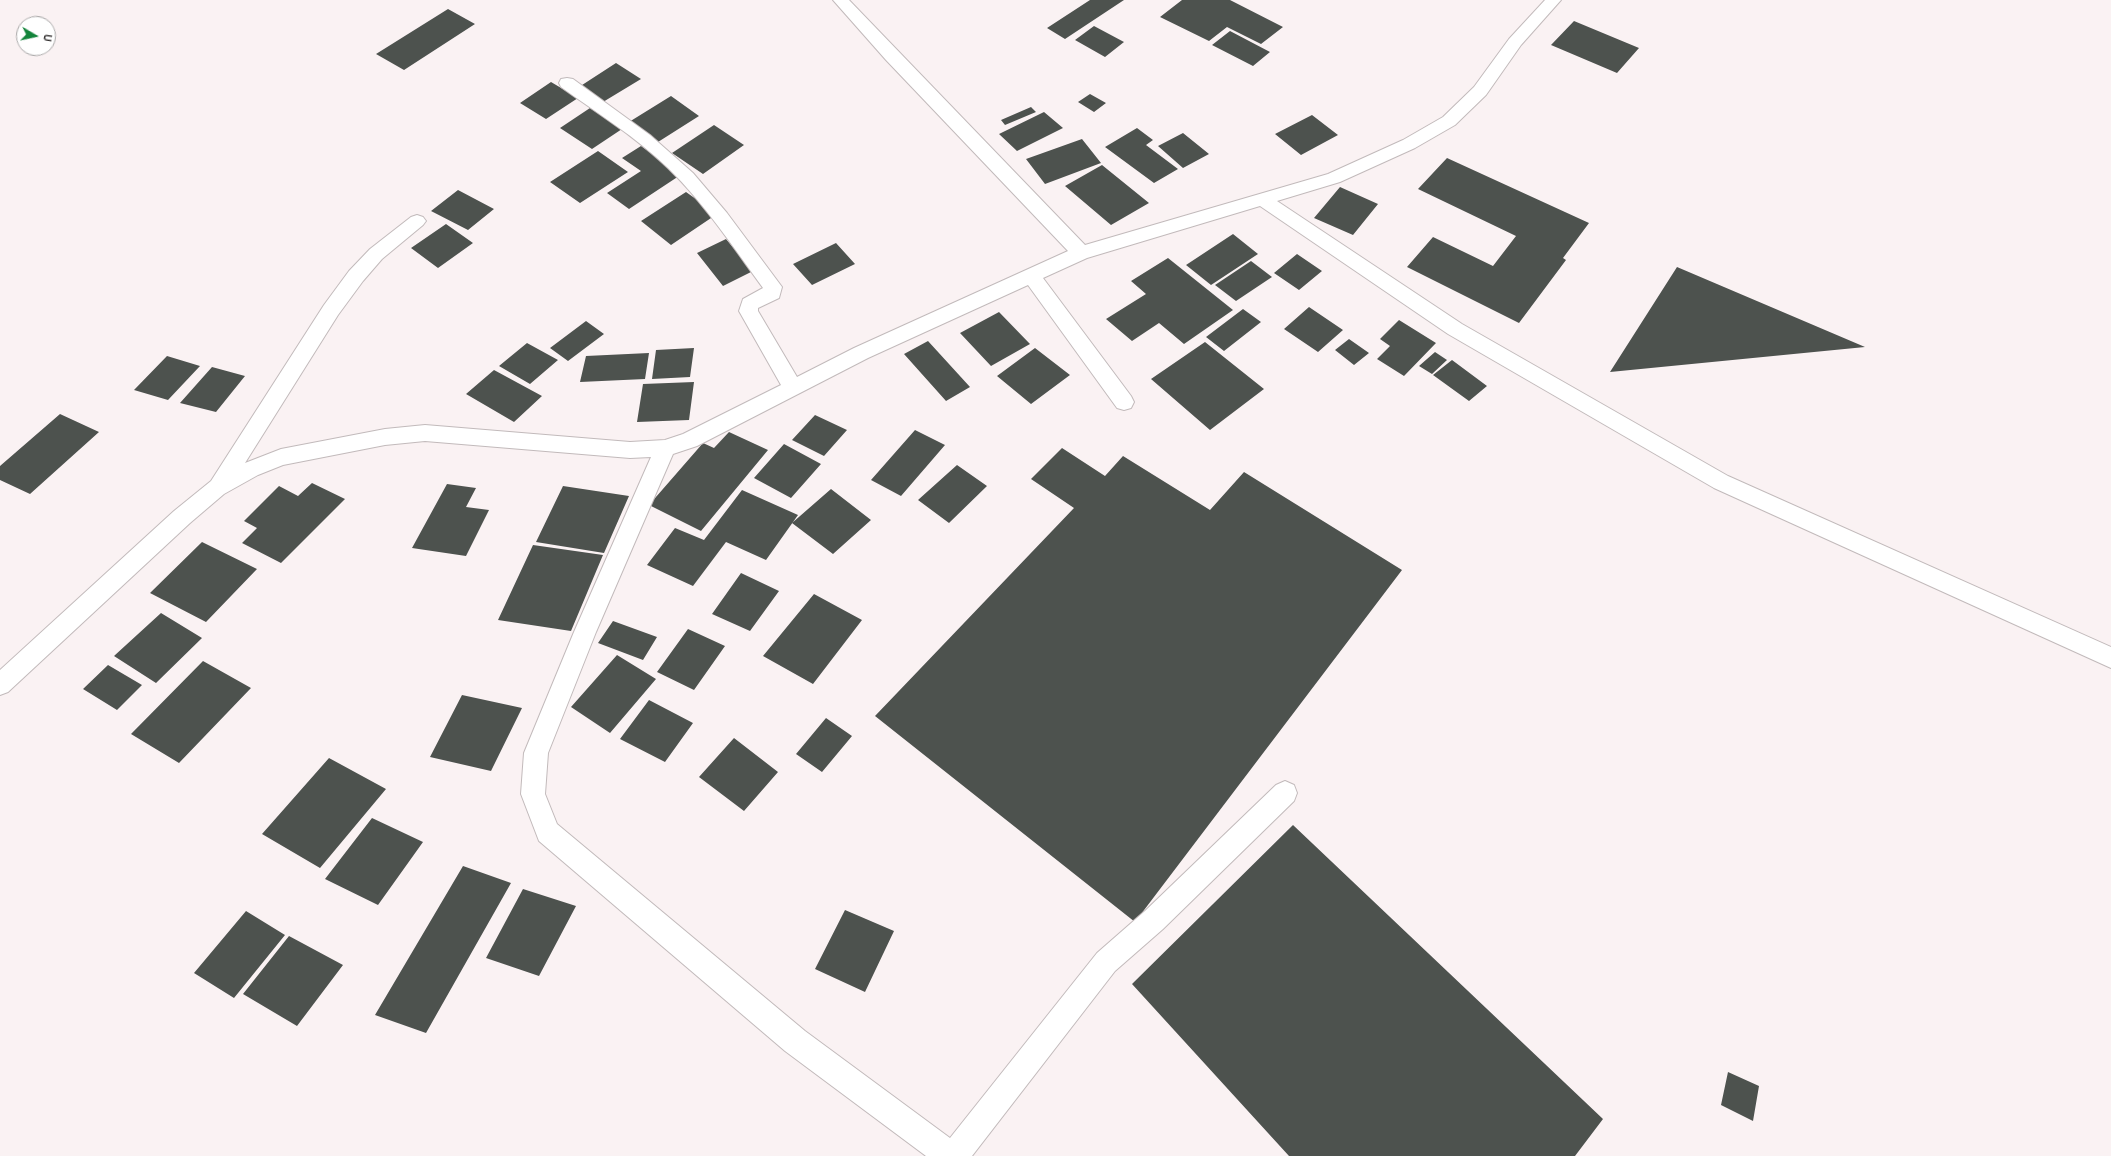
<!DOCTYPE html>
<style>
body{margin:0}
#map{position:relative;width:2111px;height:1156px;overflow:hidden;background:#faf2f3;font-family:Karla,sans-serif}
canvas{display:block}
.north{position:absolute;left:16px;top:16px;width:40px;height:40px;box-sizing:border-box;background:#fff;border:1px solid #aaa9a9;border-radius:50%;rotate:99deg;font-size:11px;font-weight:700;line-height:16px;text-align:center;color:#2b2828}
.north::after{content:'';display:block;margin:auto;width:14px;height:18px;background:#13843b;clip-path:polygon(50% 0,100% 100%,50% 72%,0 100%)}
</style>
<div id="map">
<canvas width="2111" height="1156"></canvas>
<div class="north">U</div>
</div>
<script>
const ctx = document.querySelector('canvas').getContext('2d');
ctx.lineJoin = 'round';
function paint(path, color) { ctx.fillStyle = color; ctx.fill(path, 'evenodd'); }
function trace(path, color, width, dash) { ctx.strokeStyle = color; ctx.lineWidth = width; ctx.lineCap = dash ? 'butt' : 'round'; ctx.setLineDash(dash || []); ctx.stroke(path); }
paint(new Path2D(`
 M1090 0H1124L1065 39 1047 28Z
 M1182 0H1230L1283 27 1261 44 1227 27 1209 41 1160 17Z
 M448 9 475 24 404 70 376 54Z
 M1574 21 1639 48 1617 73 1551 45Z
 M1094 26 1124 42 1105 57 1075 40Z
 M1230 31 1270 52 1253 66 1212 45Z
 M616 63 641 79 603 102 579 87Z
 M551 82 578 98 546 119 520 103Z
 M1090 94 1106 103 1094 112 1078 102Z
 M671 96 699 116 658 142 629 122Z
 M1031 107 1036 112 1005 125 1001 120Z
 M590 108 622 129 592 149 560 128Z
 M1044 112 1063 128 1017 151 999 134Z
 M1312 115 1338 135 1301 155 1275 134Z
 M714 125 744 145 703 174 672 153Z
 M1137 128 1153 140 1146 145 1178 169 1154 183 1105 147Z
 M1183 133 1209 154 1183 168 1158 146Z
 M1082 139 1101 163 1045 184 1026 159Z
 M641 146 682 174 629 209 607 193 641 171 622 158Z
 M598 151 628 172 580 203 550 182Z
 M1447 158 1589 223 1563 258 1566 260 1519 323 1407 267 1433 237 1493 266 1516 236 1418 189Z
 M1102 165 1149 203 1111 225 1065 186Z
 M1340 187 1378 204 1353 235 1314 218Z
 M458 190 494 209 468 230 431 211Z
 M686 192 717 214 671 245 641 221Z
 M446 224 473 243 438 268 411 248Z
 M1233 234 1258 254 1211 285 1186 265Z
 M726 239 753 271 723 286 697 253Z
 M836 243 855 264 812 285 793 264Z
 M1297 254 1322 271 1299 290 1274 273Z
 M1168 258 1233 310 1184 344 1159 323 1132 341 1106 319 1146 294 1131 281Z
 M1251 261 1272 277 1236 301 1215 285Z
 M1677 267 1865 347 1610 372Z
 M1309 307 1343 330 1318 352 1284 329Z
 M1243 309 1261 322 1224 351 1206 337Z
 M999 312 1030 344 991 366 960 333Z
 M1399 320 1436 343 1404 376 1377 359 1390 346 1380 339Z
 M586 321 604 334 568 361 550 348Z
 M1349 339 1369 353 1354 365 1335 350Z
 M928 341 970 387 946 401 904 354Z
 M1205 342 1264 389 1210 430 1151 379Z
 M527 343 558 360 530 384 499 366Z
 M694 348 690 377 652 379 656 350Z
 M1035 348 1070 375 1031 404 997 376Z
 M1435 352 1447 360 1432 374 1419 366Z
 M649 353 645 379 580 382 586 356Z
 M167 356 200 366 168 400 134 390Z
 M1452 360 1487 386 1469 401 1433 375Z
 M212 367 245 376 216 412 180 403Z
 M494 370 542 396 514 422 466 394Z
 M694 382 689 420 637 422 643 384Z
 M60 414 99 432 30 494 0 480V466Z
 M815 415 847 430 824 456 792 440Z
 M915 430 945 445 901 496 871 480Z
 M729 432 768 450 701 531 649 505 703 443 714 448Z
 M784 444 821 464 791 498 754 478Z
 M1062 448 1105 476 1123 456 1210 510 1244 472 1402 570 1135 922 875 716 1074 508 1031 479Z
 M957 465 987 486 949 523 918 500Z
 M312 483 345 499 281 563 242 543 257 528 244 521 279 486 298 496Z
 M447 484 476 488 466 507 489 510 466 556 412 548Z
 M563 486 629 496 604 553 536 542Z
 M831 489 871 520 833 554 792 523Z
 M742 490 798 515 766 560 726 542 693 586 647 565 675 528 704 540Z
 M202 542 257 569 206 622 150 593Z
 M533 545 603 555 571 631 498 620Z
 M741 573 779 591 750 631 712 614Z
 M814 594 862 620 813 684 763 656Z
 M161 613 202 638 156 683 114 656Z
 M613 621 657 637 643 660 598 643Z
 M688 629 725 646 694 690 657 672Z
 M617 655 656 679 610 733 571 707Z
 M203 661 251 688 179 763 131 734Z
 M108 665 142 685 117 710 83 689Z
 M462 695 522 708 491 771 430 757Z
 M649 700 693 723 665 762 620 739Z
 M826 718 852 736 822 772 796 754Z
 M734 738 778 772 744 811 699 777Z
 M329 758 386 789 320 868 262 834Z
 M372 818 423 842 378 905 325 879Z
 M1293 825 1603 1119 1575 1156H1289L1132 984Z
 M463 866 511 883 426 1033 375 1015Z
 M523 889 576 906 539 976 486 958Z
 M845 910 894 931 865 992 815 969Z
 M246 911 285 935 234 998 194 973Z
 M289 936 343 965 297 1026 243 994Z
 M1728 1072 1759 1086 1753 1121 1721 1105Z`), '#4d524e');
const street = new Path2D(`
 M833 0H849L1085 245 1328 174 1403 140 1443 117 1474 87 1509 39 1545 0H1561L1521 45 1486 95 1455 125 1415 148 1340 182 1277 201 1462 324 1728 476 2111 647V668L1714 488 1448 334 1260 206 1087 258 1043 278 1131 396 1134 402 1131 408 1124 410 1117 408 1028 285 868 358 697 446 673 454 596 632 548 753 545 794 557 824 805 1031 950 1138 1097 953 1145 911 1276 785 1285 781 1294 785 1297 793 1294 801 1163 929 1115 971 972 1156H926L785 1051 539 841 521 794 524 753 574 632 651 457 630 458 425 441 385 445 283 465 258 475 224 494 190 523 8 692 0 695V670L174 511 211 481 324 305 349 271 370 249 411 217 417 215 423 217 426 221 423 225 382 259 363 281 338 315 245 463 281 449 385 429 425 425 630 442 665 440 683 434 781 385 739 311 743 299 763 288C733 247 705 204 668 168 636 137 597 113 561 87L559 83 561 79 567 78 573 79 650 135 693 173 727 213 782 287 779 298 758 308V311L797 377 854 348 1068 251 886 60Z`);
trace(street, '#c2babb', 2);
paint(street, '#fff');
</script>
